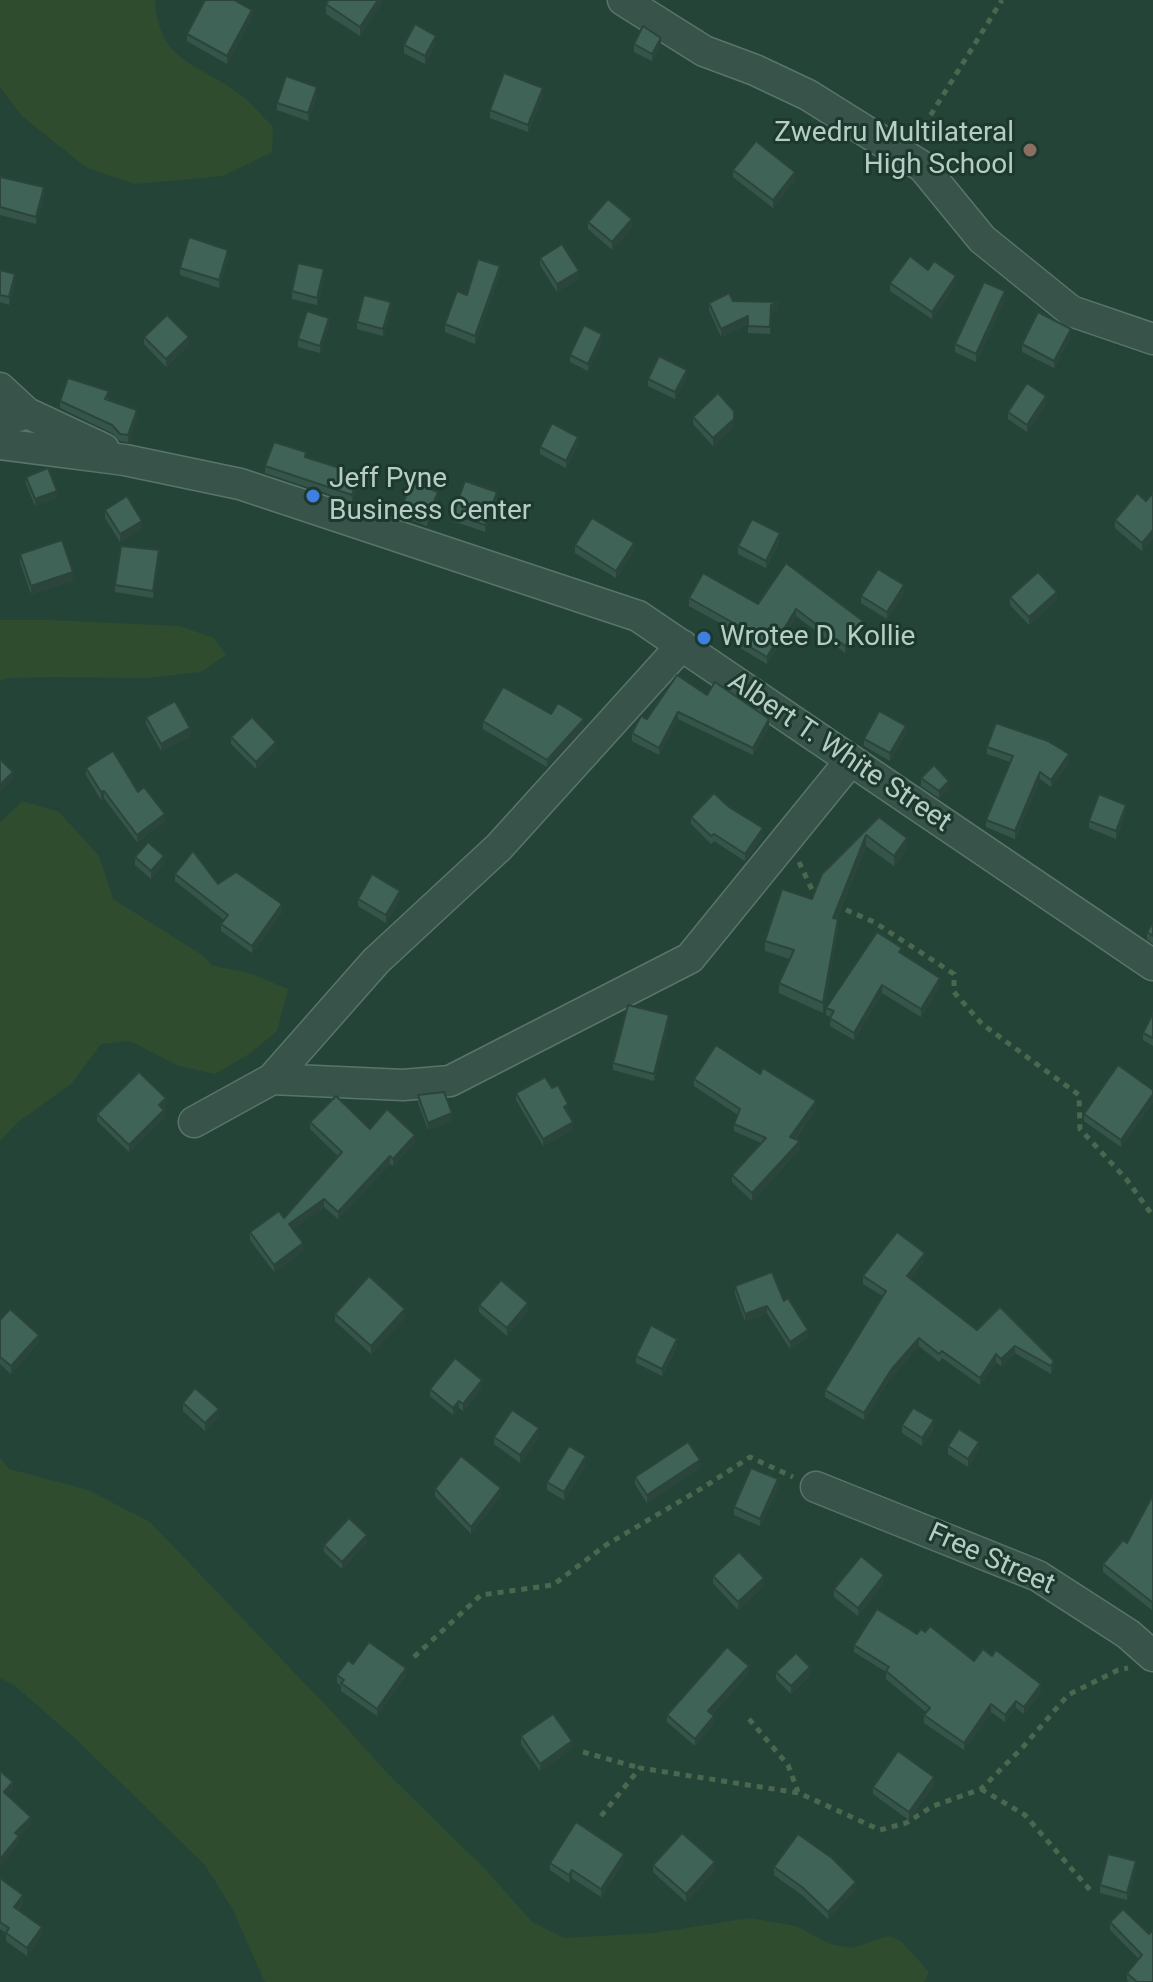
<!DOCTYPE html>
<style>
body{margin:0}
canvas{display:block;background:#244437}
</style>
<canvas width="1153" height="1982"></canvas>
<script>
const ctx = document.querySelector('canvas').getContext('2d');
ctx.lineJoin = 'round';
function paint(path, color) { ctx.fillStyle = color; ctx.fill(path, 'evenodd'); }
function trace(path, color, width, dash) { ctx.strokeStyle = color; ctx.lineWidth = width; ctx.lineCap = dash ? 'butt' : 'round'; ctx.setLineDash(dash || []); ctx.stroke(path); }
function write(font, color, halo, rows, align = 'center') {
  ctx.font = font + ' Roboto,sans-serif'; ctx.lineWidth = 6; ctx.setLineDash([]); ctx.textBaseline = 'middle'; ctx.strokeStyle = halo; ctx.fillStyle = color; for (const [text, x, y, turn = 0] of rows) {
    ctx.save(); ctx.translate(x, y); ctx.rotate((+turn || 0) * Math.PI / 180); ctx.textAlign = isNaN(turn) ? turn : align; if (halo) ctx.strokeText(text, 0, 0); ctx.fillText(text, 0, 0); ctx.restore();
  }
}
paint(new Path2D(`
 M0 0H155C159 62 195 62 237 92 250 102 261 115 273 127L272 152 223 176 135 184 87 168 22 116 0 87Z
 M0 620H48L179 626 214 638 226 655 201 672 147 678 54 677 7 678 0 681Z
 M22 801 59 812 99 856 113 899 202 955 213 966 249 973 288 989 277 1031 249 1054 215 1074 179 1066 130 1041 101 1044 72 1083 18 1122 0 1141V823Z
 M0 1458 9 1469 88 1490 150 1522 334 1714 388 1774 486 1870 532 1922 564 1938 654 1933 750 1918 796 1926 830 1944 852 1948 888 1936 901 1941 929 1972 924 1982H265L232 1908 205 1865 75 1738 15 1686 0 1678Z`), '#2f4c2f');
const street = new Path2D(`
 M623 0 704 51 755 70 808 95 923 167 982 239 1071 311 1153 339
 M0 388 27 413 104 449
 M0 422 27 413
 M0 444 125 460 240 484 638 616 1153 965
 M272 1079 403 1085 450 1081 690 958 851 760
 M194 1122 272 1079 376 961 499 847 682 645
 M816 1487 1038 1576 1128 1634 1153 1656`);
trace(street, '#5a746a', 33);
trace(new Path2D(`
 M925 138 927 121 1002 0
 M799 862 815 896 819 898
 M835 905 874 922 954 974V992L982 1024 1079 1095 1080 1129 1127 1180 1153 1216
 M414 1657 481 1595 553 1585 606 1545 704 1487 750 1457 793 1477
 M749 1719 788 1765 798 1792
 M583 1752 640 1768
 M981 1789 1025 1815 1090 1890
 M601 1816 640 1768 799 1793 880 1830 906 1823 933 1806 981 1789 1023 1747 1068 1695 1118 1670 1128 1668`), '#4b674f', 5, [6, 6]);
trace(street, '#385349', 30);
paint(new Path2D(`
 M329 0H383L360 36 326 14V4Z
 M252 17 227 64 187 41V34Z
 M436 43 425 64 404 53V45Z
 M634 44 661 45 652 61 634 52Z
 M317 94 308 121 277 110V103Z
 M543 96 528 132 490 118V110Z
 M733 170 795 179 773 208 733 177Z
 M0 177 44 194 36 224 0 215Z
 M588 222 632 227 612 250 588 229Z
 M228 257 219 288 180 275V268Z
 M540 258 579 278 557 292 540 265Z
 M0 270 15 282 9 305 0 302Z
 M928 270 956 283 932 319 890 291V283Z
 M500 273 475 344 445 332V324L467 295Z
 M324 277 317 305 292 299V291Z
 M1005 299 976 362 955 352V344Z
 M733 301 778 309 771 313 770 334 748 333V324L721 337 709 310V303Z
 M391 309 383 336 357 329V322Z
 M329 325 320 353 298 347V339Z
 M1071 336 1054 368 1022 352V344Z
 M144 337 189 345 166 367 144 344Z
 M602 341 588 371 570 362V355Z
 M687 377 675 399 648 386V379Z
 M109 398 108 400 137 417 128 442 120 441 112 433 60 408V401Z
 M1046 404 1027 432 1008 419V412Z
 M693 417 734 426 713 446 693 424Z
 M578 444 566 468 540 454V447Z
 M306 457 359 482 352 502 265 473V466Z
 M26 477 57 498 35 506 26 484Z
 M1153 493V537L1142 551 1115 528V520L1146 501Z
 M438 499 427 526 401 516V508Z
 M497 499 485 532 453 521V514Z
 M105 510 142 528 120 542 105 518Z
 M780 540 766 568 738 554V546Z
 M575 545 634 551 616 578 575 553Z
 M20 554 73 580 31 594 20 562Z
 M159 558 153 598 115 592V585Z
 M786 563 863 629 845 653 796 616 767 664 740 648V641L743 636 689 606V598L758 604Z
 M904 592 887 619 861 603V596Z
 M1010 597 1057 599 1029 625 1010 605Z
 M707 695 769 726 753 755 678 719 659 755 632 741V733L647 719Z
 M551 714 584 727 547 767 483 729V721Z
 M146 717 190 736 161 751 146 724Z
 M906 733 890 761 864 746V739Z
 M231 737 276 749 256 769 231 744Z
 M987 747 1069 762 1051 787 1040 779 1015 839 986 827V820L1010 762 987 754Z
 M86 768 165 821 137 842 104 798 101 800 86 775Z
 M921 778 949 788 939 798 921 786Z
 M729 807 763 836 745 861 714 841 711 844 691 824V817Z
 M1126 812 1116 839 1089 828V821Z
 M879 817 907 848 894 866 866 846 837 918 838 929 823 1013 779 993V983L790 959 765 951V941L812 899Z
 M135 857 164 863 151 879 135 865Z
 M175 874 218 884 282 912 252 953 221 931V924L224 920 175 881Z
 M400 898 386 923 358 906V899Z
 M1153 923V944L1147 939V932Z
 M902 954 940 985 921 1017 882 993 854 1040 830 1026 831 1017 826 1015V1008Z
 M1153 1013V1046L1143 1040V1033Z
 M669 1023 654 1081 613 1070V1063Z
 M760 1074 816 1109 795 1139 800 1149 752 1201 732 1182V1175L761 1143 734 1131V1124L738 1115 694 1086V1079Z
 M552 1088 568 1111 567 1112 573 1130 543 1146 516 1100V1093Z
 M1153 1090V1102L1121 1147 1084 1121V1114Z
 M418 1095 452 1121 428 1130 418 1103Z
 M166 1105 163 1108 164 1117 129 1152 97 1121V1114Z
 M310 1122 370 1129 415 1142 393 1166 390 1164 338 1219 324 1207 292 1229 303 1251 274 1272 250 1240V1232L284 1218 338 1156 310 1129Z
 M925 1260 910 1279 977 1330 1000 1307 1054 1369 1051 1374 1015 1353 1001 1366 996 1362 980 1385 942 1358 939 1362 919 1346 891 1377 864 1420 825 1397V1390L883 1296 863 1284V1276Z
 M735 1286 784 1301 808 1337 790 1349 767 1313 745 1321 735 1294Z
 M479 1305 528 1311 507 1336 479 1312Z
 M335 1314 405 1317 371 1354 335 1321Z
 M0 1320 39 1342 11 1374 0 1364Z
 M677 1346 662 1376 636 1363V1356Z
 M482 1388 463 1411 459 1408 453 1415 430 1396V1389Z
 M183 1403 219 1416 205 1431 183 1411Z
 M902 1425 934 1428 922 1446 902 1433Z
 M539 1436 520 1463 494 1444V1437Z
 M948 1446 979 1449 968 1467 948 1454Z
 M586 1464 564 1500 547 1490V1482Z
 M700 1468 647 1503 635 1484V1477Z
 M778 1487 760 1526 734 1515V1507Z
 M435 1489 501 1495 471 1534 435 1496Z
 M1153 1495 1152 1610 1103 1572V1564L1127 1543Z
 M367 1542 342 1569 324 1552V1545Z
 M713 1576 764 1586 738 1610 713 1583Z
 M884 1582 858 1616 834 1597V1589Z
 M925 1632 974 1661 1041 1691 1024 1714 1016 1708 1005 1722 991 1712 964 1750 924 1723V1715L926 1712 886 1679V1672L854 1652V1645Z
 M353 1664 406 1675 377 1716 341 1691V1686L337 1683V1675Z
 M776 1672 810 1675 791 1694 776 1679Z
 M749 1673 712 1714 714 1723 695 1746 667 1722V1715Z
 M521 1736 572 1748 540 1771 521 1744Z
 M934 1784 909 1820 873 1794V1787Z
 M624 1861 601 1897 572 1878 569 1883 550 1870V1863Z
 M653 1865 715 1870 686 1902 653 1872Z
 M774 1867 856 1889 828 1919 802 1895 774 1875Z
 M1136 1869 1127 1900 1100 1893V1885Z
 M0 1878 23 1902 18 1910 42 1934 27 1956 6 1941V1933L0 1929Z
 M1123 1909 1153 1982H1129L1127 1980V1973L1139 1959 1110 1930V1922Z`), '#36554a');
paint(new Path2D(`
 M378 0H383L360 36V27Z
 M252 10V17L227 64V56Z
 M436 36V43L425 64V56Z
 M661 38V45L652 61V54Z
 M317 87V94L308 121V113Z
 M543 88V96L528 132V125Z
 M795 172V179L773 208V200Z
 M44 187V194L36 224V217Z
 M632 219V227L612 250V242Z
 M228 250V257L219 288V280Z
 M500 266V273L475 344V336Z
 M324 269V277L317 305V298Z
 M579 271V278L557 292V284Z
 M15 274V282L9 305V297Z
 M956 276V283L932 319V312Z
 M1005 291V299L976 362V354Z
 M391 302V309L383 336V329Z
 M778 302V309L771 313 770 334 771 305Z
 M748 316V324L721 337V329Z
 M329 318V325L320 353V346Z
 M1071 329V336L1054 368V361Z
 M602 334V341L588 371V364Z
 M189 337V345L166 367V359Z
 M687 370V377L675 399V392Z
 M1046 396V404L1027 432V425Z
 M137 410V417L128 442V435Z
 M734 419V426L713 446V438Z
 M578 437V444L566 468V461Z
 M359 474V482L352 502V495Z
 M57 491V498L35 506V499Z
 M438 492V499L427 526V519Z
 M497 492V499L485 532V525Z
 M142 521V528L120 542V534Z
 M1153 530V537L1142 551V543Z
 M780 533V540L766 568V561Z
 M634 543V551L616 578V571Z
 M159 550V558L153 598V591Z
 M73 572V580L31 594V586Z
 M904 585V592L887 619V612Z
 M1057 592V599L1029 625V617Z
 M796 609V616L767 664V657Z
 M863 621V629L845 653V646Z
 M678 712V719L659 755V748Z
 M584 719V727L547 767V760Z
 M769 719V726L753 755V748Z
 M906 726V733L890 761V753Z
 M190 728V736L161 751V744Z
 M276 742V749L256 769V762Z
 M1069 754V762L1051 787V780Z
 M13 772V779L0 792V785Z
 M1040 772V779L1015 839V831Z
 M949 781V788L939 798V791Z
 M104 791V798L101 800V792Z
 M1126 805V812L1116 839V831Z
 M165 814V821L137 842V835Z
 M763 828V836L745 861V854Z
 M866 835V846L833 928V918Z
 M907 838V848L894 866V856Z
 M164 856V863L151 879V871Z
 M400 891V898L386 923V915Z
 M282 904V912L252 953V946Z
 M838 919V929L823 1013V1003Z
 M940 978V985L921 1017V1009Z
 M882 985V993L854 1040V1033Z
 M669 1015V1023L654 1081V1074Z
 M1153 1094V1102L1121 1147V1140Z
 M166 1098V1105L159 1112V1105Z
 M816 1101V1109L790 1145V1137Z
 M164 1110V1117L129 1152V1145Z
 M452 1113V1121L428 1130V1123Z
 M573 1122V1130L543 1146V1139Z
 M415 1135V1142L393 1166V1159Z
 M800 1141V1149L752 1201V1193Z
 M390 1156V1164L338 1219V1212Z
 M324 1199V1207L289 1232V1224Z
 M303 1243V1251L274 1272V1265Z
 M925 1253V1260L907 1284V1276Z
 M528 1303V1311L507 1336V1328Z
 M767 1306V1313L745 1321V1314Z
 M405 1309V1317L371 1354V1346Z
 M808 1330V1337L790 1349V1342Z
 M39 1335V1342L11 1374V1366Z
 M919 1338V1346L891 1377 864 1420V1413L891 1370Z
 M677 1339V1346L662 1376V1369Z
 M1015 1346V1353L1001 1366V1359Z
 M996 1354V1362L980 1385V1378Z
 M1054 1361V1369L1051 1374V1366Z
 M482 1380V1388L463 1411V1404Z
 M459 1401V1408L453 1415V1408Z
 M219 1409V1416L205 1431V1423Z
 M934 1420V1428L922 1446V1438Z
 M539 1428V1436L520 1463V1455Z
 M979 1442V1449L968 1467V1459Z
 M586 1456V1464L564 1500V1492Z
 M700 1460V1468L647 1503V1495Z
 M778 1479V1487L760 1526V1519Z
 M501 1488V1495L471 1534V1527Z
 M367 1535V1542L342 1569V1562Z
 M884 1575V1582L858 1616V1608Z
 M764 1578V1586L738 1610V1602Z
 M749 1666V1673L708 1718V1711Z
 M810 1667V1675L791 1694V1686Z
 M406 1668V1675L377 1716V1709Z
 M1041 1684V1691L1024 1714V1707Z
 M1016 1701V1708L1005 1722V1715Z
 M991 1704V1712L964 1750V1743Z
 M714 1716V1723L695 1746V1739Z
 M572 1741V1748L540 1771V1764Z
 M934 1777V1784L909 1820V1812Z
 M13 1782V1790L4 1799V1792Z
 M31 1817V1824L19 1837V1843L0 1867V1859L15 1833Z
 M624 1854V1861L601 1897V1889Z
 M1136 1861V1869L1127 1900V1893Z
 M715 1862V1870L686 1902V1894Z
 M572 1870V1878L569 1883V1875Z
 M856 1882V1889L828 1919V1912Z
 M23 1895V1902L14 1915V1907Z
 M42 1927V1934L27 1956V1948Z`), '#2c453c');
const building = new Path2D(`
 M205 0H234L252 10 227 56 187 34Z
 M329 0H378L360 27 326 4Z
 M415 24 436 36 425 56 404 45Z
 M643 26 661 38 652 54 634 44Z
 M504 73 543 88 528 125 490 110Z
 M286 76 317 87 308 113 277 103Z
 M756 141 795 172 773 200 733 170Z
 M0 177 44 187 36 217 0 207Z
 M608 199 632 219 612 242 588 222Z
 M189 237 228 250 219 280 180 268Z
 M562 244 579 271 557 284 540 258Z
 M910 256 928 270 934 261 956 276 932 312 890 283Z
 M478 259 500 266 475 336 445 324 457 291 467 295Z
 M298 263 324 269 317 298 292 291Z
 M0 270 15 274 9 297 0 295Z
 M984 282 1005 291 976 354 955 344Z
 M729 293 733 301 778 302 771 305 770 327 748 326V316L721 329 709 303Z
 M364 295 391 302 383 329 357 322Z
 M307 311 329 318 320 346 298 339Z
 M1038 312 1071 329 1054 361 1022 344Z
 M167 315 189 337 166 359 144 337Z
 M584 325 602 334 588 364 570 355Z
 M659 356 687 370 675 392 648 379Z
 M68 378 109 391 105 399 137 410 128 435 120 434 112 425 60 401Z
 M1027 383 1046 396 1027 425 1008 412Z
 M718 393 734 411V419L713 438 693 417Z
 M552 423 578 437 566 461 540 447Z
 M274 442 306 452 305 457 359 474 352 495 265 466Z
 M48 468 57 491 35 499 26 477Z
 M465 481 497 492 485 525 453 514Z
 M412 482 438 492 427 519 401 508Z
 M1137 493 1146 501 1153 493V530L1142 543 1115 520Z
 M127 496 142 521 120 534 105 510Z
 M592 518 634 543 616 571 575 545Z
 M752 519 780 533 766 561 738 546Z
 M62 540 73 572 31 586 20 554Z
 M121 546 159 550 153 591 115 585Z
 M786 563 863 621 845 646 796 609 767 657 740 641 746 630 689 598 703 573 758 604Z
 M878 569 904 585 887 612 861 596Z
 M1038 572 1057 592 1029 617 1010 597Z
 M677 675 707 695 715 682 769 719 753 748 678 712 659 748 632 733 641 716 647 719Z
 M503 687 551 714 558 703 584 719 547 760 483 721Z
 M175 701 190 728 161 744 146 717Z
 M879 711 906 726 890 753 864 739Z
 M252 717 276 742 256 762 231 737Z
 M996 723 1048 741 1069 754 1051 780 1040 772 1015 831 986 820 1013 756 987 747Z
 M113 751 138 792 144 787 165 814 137 835 104 791 101 792 86 768Z
 M0 759 13 772 0 785Z
 M934 765 949 781 939 791 921 778Z
 M714 793 729 807 763 828 745 854 714 834 711 836 691 817Z
 M1099 794 1126 805 1116 831 1089 821Z
 M879 817 907 838 894 856 866 835 833 918 838 919 823 1003 779 983 794 950 765 941 782 889 812 899 822 874Z
 M148 842 164 856 151 871 135 857Z
 M193 851 218 884 236 872 282 904 252 946 221 924 228 915 175 874Z
 M372 874 400 891 386 915 358 899Z
 M1153 923V936L1147 932Z
 M877 932 902 948 899 952 940 978 921 1009 882 985 854 1033 830 1018 834 1011 826 1008Z
 M628 1005 669 1015 654 1074 613 1063Z
 M1153 1013V1038L1143 1033Z
 M716 1045 760 1074 763 1068 816 1101 790 1137 800 1141 752 1193 732 1175 766 1138 734 1124 740 1109 694 1079Z
 M1118 1065 1153 1090V1094L1121 1140 1084 1114Z
 M139 1072 166 1098 159 1105 164 1110 129 1145 97 1114Z
 M545 1077 552 1088 558 1085 568 1104 564 1107 573 1122 543 1139 516 1093Z
 M444 1092 452 1113 428 1123 418 1095Z
 M336 1096 370 1129 387 1109 415 1135 393 1159 390 1156 338 1212 324 1199 289 1224 303 1243 274 1265 250 1232 279 1211 284 1218 342 1152 310 1122Z
 M897 1232 925 1253 907 1276 977 1330 1000 1307 1054 1361 1051 1366 1015 1346 1001 1359 996 1354 980 1378 942 1351 939 1354 919 1338 891 1370 864 1413 825 1390 886 1291 863 1276Z
 M772 1272 784 1301 788 1298 808 1330 790 1342 767 1306 745 1314 735 1286Z
 M369 1276 405 1309 371 1346 335 1314Z
 M501 1280 528 1303 507 1328 479 1305Z
 M10 1309 39 1335 11 1366 0 1357V1320Z
 M651 1325 677 1339 662 1369 636 1356Z
 M455 1358 482 1380 463 1404 459 1401 453 1408 430 1389Z
 M195 1388 219 1409 205 1423 183 1403Z
 M913 1408 934 1420 922 1438 902 1425Z
 M512 1410 539 1428 520 1455 494 1437Z
 M959 1429 979 1442 968 1459 948 1446Z
 M688 1442 700 1460 647 1495 635 1477Z
 M569 1446 586 1456 564 1492 547 1482Z
 M461 1456 501 1488 471 1527 435 1489Z
 M751 1468 778 1479 760 1519 734 1507Z
 M1153 1495V1601L1152 1602 1103 1564 1123 1540 1127 1543Z
 M349 1518 367 1535 342 1562 324 1545Z
 M739 1552 764 1578 738 1602 713 1576Z
 M861 1556 884 1575 858 1608 834 1589Z
 M877 1609 917 1634 921 1629 925 1632 930 1626 974 1661 983 1649 992 1656 996 1650 1041 1684 1024 1707 1016 1701 1005 1715 991 1704 964 1743 924 1715 930 1708 886 1671 889 1667 854 1645Z
 M369 1642 406 1668 377 1709 341 1683 344 1680 337 1675 348 1660 353 1664Z
 M727 1647 749 1666 708 1711 714 1716 695 1739 667 1715Z
 M796 1653 810 1667 791 1686 776 1672Z
 M553 1714 572 1741 540 1764 521 1736Z
 M898 1751 934 1777 909 1812 873 1787Z
 M0 1771 13 1782 4 1792 31 1817 15 1833 19 1836 0 1859Z
 M576 1822 624 1854 601 1889 572 1870 569 1875 550 1863Z
 M682 1833 715 1862 686 1894 653 1865Z
 M798 1834 832 1858 856 1882 828 1912 802 1887 774 1867Z
 M1108 1854 1136 1861 1127 1893 1100 1885Z
 M0 1878 23 1895 14 1907 42 1927 27 1948 6 1933 9 1928 0 1922Z
 M1123 1909 1149 1934 1153 1930V1982H1137L1127 1973 1142 1955 1110 1922Z`);
paint(building, '#3f6356');
trace(building, '#2c453c', 2);
for (const [x, y, r, color] of [
 [1030,150,8,"#8d6e63"],
 [313,496,8,"#3f7fe0"],
 [704,638,8,"#3f7fe0"]
]) { const dot = new Path2D(); dot.arc(x, y, r, 0, 2 * Math.PI); ctx.fillStyle = color; ctx.fill(dot); trace(dot, '#1d392e', 3); }
write('28px', '#b6cdc5', '#1d392e', [
 ["Zwedru Multilateral",1014,134,"right"],
 ["High School",1014,166,"right"],
 ["Jeff Pyne",329,480],
 ["Business Center",329,512],
 ["Wrotee D. Kollie",720,638]
], 'left');
write('28px', '#b6cdc5', '#1d392e', [
 ["Albert T. White Street",839,753,34],
 ["Free Street",991,1560,24]
]);
</script>
